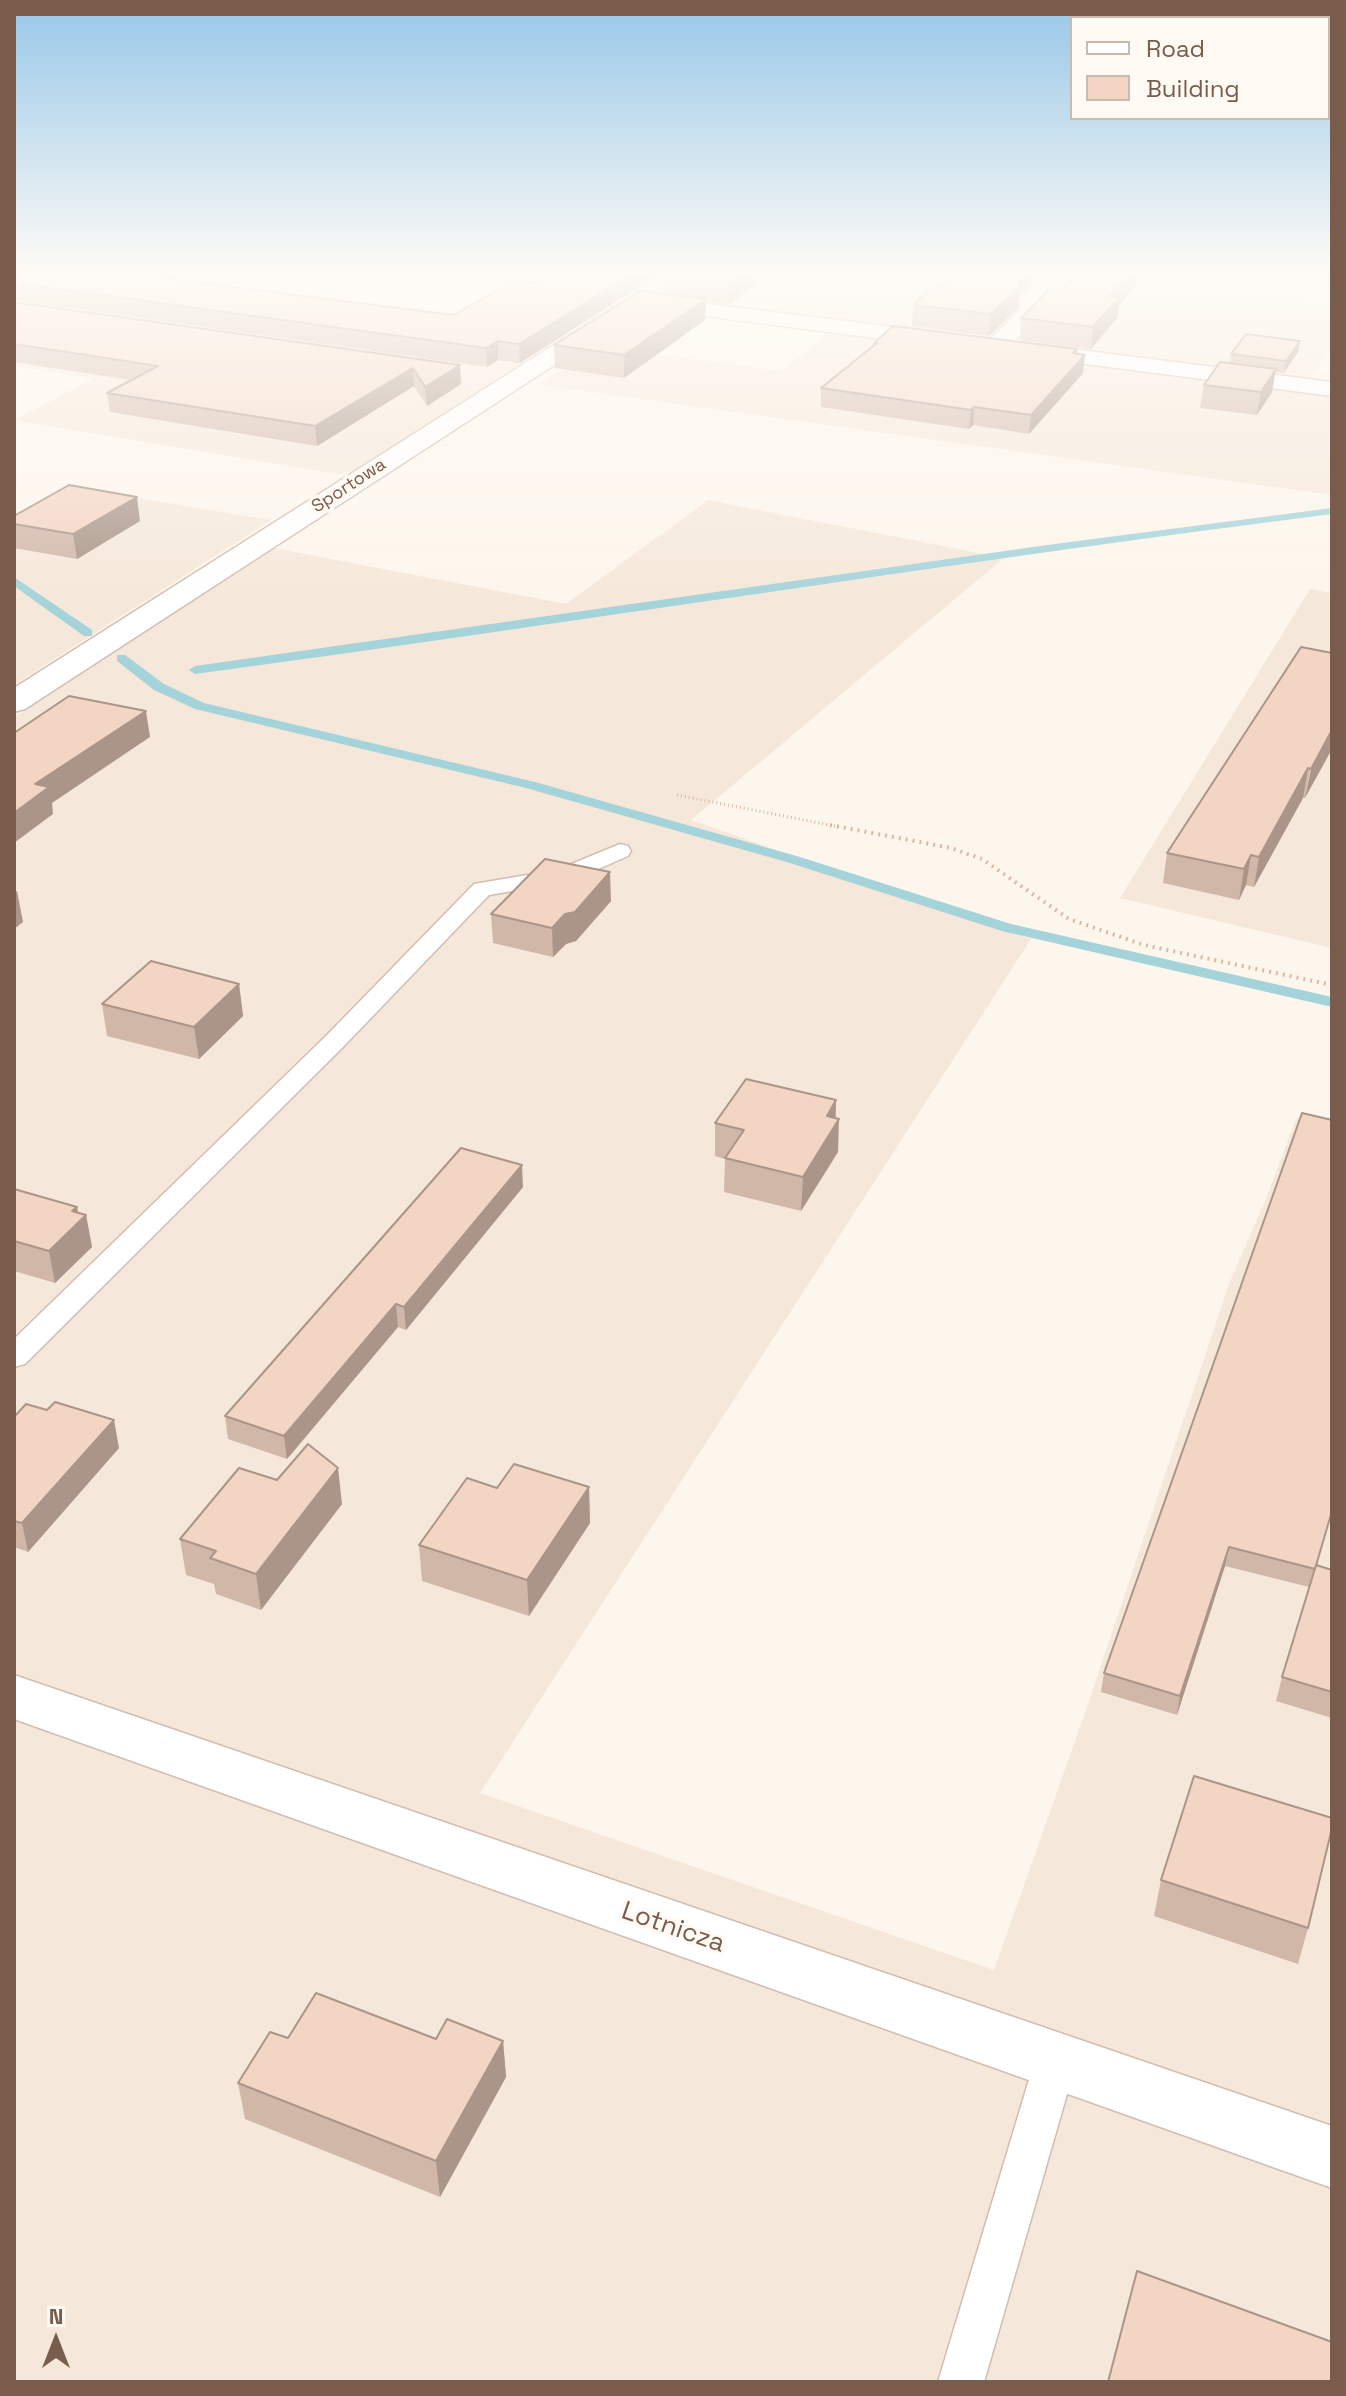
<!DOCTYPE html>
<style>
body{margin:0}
#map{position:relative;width:1346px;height:2396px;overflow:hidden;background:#fdf6ec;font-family:"Space Grotesk",sans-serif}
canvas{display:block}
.frame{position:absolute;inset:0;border:16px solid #7a5c4d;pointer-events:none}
.legend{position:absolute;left:1070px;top:16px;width:260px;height:104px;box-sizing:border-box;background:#fffaf3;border:2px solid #cabbb1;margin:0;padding:10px 14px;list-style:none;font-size:24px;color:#7a5c4d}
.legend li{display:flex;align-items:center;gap:16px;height:40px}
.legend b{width:40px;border:2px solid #cabbb1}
.north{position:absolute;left:16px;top:2300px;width:80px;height:80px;-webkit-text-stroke:6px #fffaf3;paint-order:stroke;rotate:0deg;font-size:22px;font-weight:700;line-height:32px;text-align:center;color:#7a5c4d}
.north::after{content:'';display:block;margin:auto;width:28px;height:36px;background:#7a5c4d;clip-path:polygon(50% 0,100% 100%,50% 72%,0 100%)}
</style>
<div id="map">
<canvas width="1346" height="2396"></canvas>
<div class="frame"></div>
<ul class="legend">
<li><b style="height:10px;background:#fff"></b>Road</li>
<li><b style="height:22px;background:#f3d5c3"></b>Building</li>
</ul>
<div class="north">N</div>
</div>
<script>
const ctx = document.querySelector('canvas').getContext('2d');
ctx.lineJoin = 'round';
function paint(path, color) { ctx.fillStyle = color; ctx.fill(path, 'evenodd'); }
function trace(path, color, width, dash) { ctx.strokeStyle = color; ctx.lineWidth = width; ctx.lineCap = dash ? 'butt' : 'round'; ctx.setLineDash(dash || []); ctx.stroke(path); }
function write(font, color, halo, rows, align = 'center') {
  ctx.font = font + ' "Space Grotesk",sans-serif'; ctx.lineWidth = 7; ctx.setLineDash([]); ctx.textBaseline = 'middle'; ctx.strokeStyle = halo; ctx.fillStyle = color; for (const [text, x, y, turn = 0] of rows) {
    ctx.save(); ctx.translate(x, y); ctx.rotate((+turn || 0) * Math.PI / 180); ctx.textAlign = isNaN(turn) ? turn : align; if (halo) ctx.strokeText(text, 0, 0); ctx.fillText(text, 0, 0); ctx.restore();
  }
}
paint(new Path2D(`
 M14 271H113L573 330 355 470 339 474 14 420 93 379 14 366Z
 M701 271H1064L1332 300V346L1308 382 675 300Z
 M827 333 1332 394V495L539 385 595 346 782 371Z
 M78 488 271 520 14 685V512L21 514Z
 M708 500 1004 558 691 820 1031 939 480 1793 994 1970 1086 1710 1229 1284 1267 1196 1297 1117 1332 1125V2382H14V717L274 548 566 604Z
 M1310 589 1332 593V948L1120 898Z`), '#f5e8da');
paint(new Path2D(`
 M1332 508V514C952 562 574 623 195 674L189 670 195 666 1047 545Z
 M14 577 92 630V636H84L14 586Z
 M117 655H125L164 684 204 703 535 782 800 857 1011 924 1332 997V1007L1002 931 790 863 526 788 195 709 154 690 117 661Z`), '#a5d3da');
const service = new Path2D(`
 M620 844 628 846 631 851 628 856 571 881 489 895 345 1045 25 1364 14 1367V1339L327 1035 474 884 557 870Z
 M1055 2044 1070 2050 1076 2063 984 2382H938L1034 2063 1040 2050Z`);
const minor = new Path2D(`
 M670 271H695L658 298 945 333 953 335 956 340 953 345 945 347 642 308 25 709 14 712V688Z
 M1046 271 1067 273 1042 302 1046 308 1043 313 1003 352H987L983 347 987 342 1022 308 1018 303Z
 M1025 343 1332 382V396L1017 355 1013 350 1017 345Z
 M14 1675 1332 2126V2188L14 1719Z`);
trace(service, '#d1beb0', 3);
trace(minor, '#d1beb0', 3);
trace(new Path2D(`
 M677 795 840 827`), '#d9b8a5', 3, [1, 3]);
trace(new Path2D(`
 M830 825 951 848 982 859 1069 919 1144 945 1332 985`), '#d9b8a5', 4, [2, 5]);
paint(service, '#fff');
paint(minor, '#fff');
paint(new Path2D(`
 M14 271H180L182 281 454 315 536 283 556 271 663 272 520 363 498 360 487 367 14 300Z
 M671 271H757V284L729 304 706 301 705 320 624 378 555 368 554 345 665 294V275Z
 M960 271H1040V274L1019 297 1018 308 989 336 912 326 913 305 940 288Z
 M1080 271H1138L1136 285 1119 305 1117 318 1091 349 1020 340 1021 318 1064 288Z
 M14 302 460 365 461 384 427 406 414 386 317 446 110 412 107 393 131 380 14 362Z
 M1300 341 1298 352 1284 373 1275 372 1272 392 1257 415 1200 408 1204 385 1230 363 1231 354Z
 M874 343 1077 354 1083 373 1029 434 973 425 969 429 821 407V388L874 346Z
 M14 516 140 521 77 559 14 548Z
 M1332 653 1305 798H1303L1254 887 1246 885 1239 900 1163 883 1167 853Z
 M611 901 576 941 566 944 553 957 493 943 491 914Z
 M239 984 243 1016 199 1059 107 1036 102 1004Z
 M836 1100V1118L838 1152 801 1211 724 1192 725 1159 715 1156V1123Z
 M1302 1113 1318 1565 1332 1570V1718L1276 1701 1282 1677 1309 1587 1225 1566 1177 1715 1101 1692 1104 1673Z
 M523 1187 406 1330 398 1327 287 1459 228 1439 225 1416Z
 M14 1189 86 1215 92 1247 55 1283 14 1271Z
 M14 1417 119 1448 28 1552 14 1547Z
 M277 1480 342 1504 261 1610 216 1594 214 1584 186 1575 180 1539Z
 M589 1487 590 1523 529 1616 422 1581 419 1545 497 1488Z
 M1161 1880 1308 1928 1298 1964 1154 1916Z
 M288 2038 503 2041 506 2077 440 2197 245 2119 238 2083Z`), '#d1b7a8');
paint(new Path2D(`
 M167 271H180L182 281 155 277Z
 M637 271 663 272 520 363 519 344Z
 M746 271H757V284L729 304V282Z
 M1026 271H1040V274L1019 297 1018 308 989 336 991 314Z
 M1132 271H1138L1136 285 1119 305 1117 318 1091 349 1093 327 1110 296Z
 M706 299 705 320 624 378V355Z
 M498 341V360L487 367 486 348Z
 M1300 341 1298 352 1284 373 1286 361Z
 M1077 349 1076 365 1085 355 1083 373 1029 434 1031 415Z
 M460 365 461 384 427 406 425 387Z
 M413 368 414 386 317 446 315 426Z
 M1276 369 1272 392 1257 415 1261 392Z
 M974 407 973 425 969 429 971 410Z
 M137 497 140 521 77 559 73 534Z
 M146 711 150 737 52 803 53 814 14 843V813L35 784Z
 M1332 730V749L1305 798 1311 769Z
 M1308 768 1303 798 1254 887 1259 857Z
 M1251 855 1246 885 1239 900 1244 869Z
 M610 872 611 901 576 941 566 944 553 957 552 928Z
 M17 891 23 922 14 929V893Z
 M239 984 243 1016 199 1059 194 1027Z
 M836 1100 835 1126 839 1119 838 1152 801 1211 803 1177 827 1116Z
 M522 1165 523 1187 406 1330 404 1307Z
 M77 1207 80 1221 86 1215 92 1247 55 1283 49 1251 72 1211Z
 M396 1304 398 1327 287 1459 284 1436Z
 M114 1420 119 1448 28 1552 22 1523Z
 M338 1468 342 1504 261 1610 256 1574Z
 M589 1487 590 1523 529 1616 527 1580Z
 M1229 1547 1225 1566 1177 1715 1180 1696Z
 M503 2041 506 2077 440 2197 436 2161Z`), '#aa9588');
const building = new Path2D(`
 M14 271H167L155 277 454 315 514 280 536 283 556 271H637L519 344 498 341 486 348 14 283Z
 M671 271H746L729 282 665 275Z
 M960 271H1026L1018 280 1020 286 991 314 913 305 932 288H940Z
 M1080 271H1132L1110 296 1120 297 1093 327 1021 318 1049 290 1064 288Z
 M641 291 706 299 624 355 554 345Z
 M14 302 460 365 425 387 413 368 315 426 107 393 158 366 14 344Z
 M893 326 1077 349 1073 353 1085 355 1031 415 974 407 971 410 821 388 877 343H874Z
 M1246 334 1300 341 1286 361 1231 354Z
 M1220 362 1276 369 1261 392 1204 385Z
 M69 485 137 497 73 534 14 524V516Z
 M1301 647 1332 653V730L1311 769 1308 768 1259 857 1251 855 1244 869 1167 853Z
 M69 696 146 711 35 784 49 787 14 813V733Z
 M545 859 610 872 575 912 565 914 552 928 491 914Z
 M151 961 239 984 194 1027 102 1004Z
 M746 1079 836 1100 827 1116 839 1119 803 1177 725 1158 744 1130 715 1123Z
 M1302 1113 1332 1120V1511L1315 1569 1229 1547 1180 1696 1104 1673Z
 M461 1148 522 1165 404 1307 396 1304 284 1436 225 1416Z
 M14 1189 77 1207 72 1211 86 1215 49 1251 14 1241Z
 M55 1402 114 1420 22 1523 14 1521V1417L26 1404 47 1410Z
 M308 1444 338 1468 256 1574 210 1558 216 1551 180 1539 239 1468 277 1480Z
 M514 1464 589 1487 527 1580 419 1545 467 1478 497 1488Z
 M1316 1565 1332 1570V1692L1282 1677Z
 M1194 1776 1332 1818V1828L1308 1928 1161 1880Z
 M316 1993 436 2039 447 2019 503 2041 436 2161 238 2083 270 2032 288 2038Z
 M1137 2271 1332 2342V2382H1108Z`);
paint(building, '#f3d5c3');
trace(building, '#aa9588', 2);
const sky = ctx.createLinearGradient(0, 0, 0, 606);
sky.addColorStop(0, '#97c7e8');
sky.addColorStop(0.45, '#fefbf6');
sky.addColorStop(1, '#fefbf600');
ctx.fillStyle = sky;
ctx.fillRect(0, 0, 1346, 606);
write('18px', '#7a5c4d', '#fffaf3', [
 ["Sportowa",349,486,-33]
]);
write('26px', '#7a5c4d', '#fffaf3', [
 ["Lotnicza",673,1928,19]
]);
</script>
